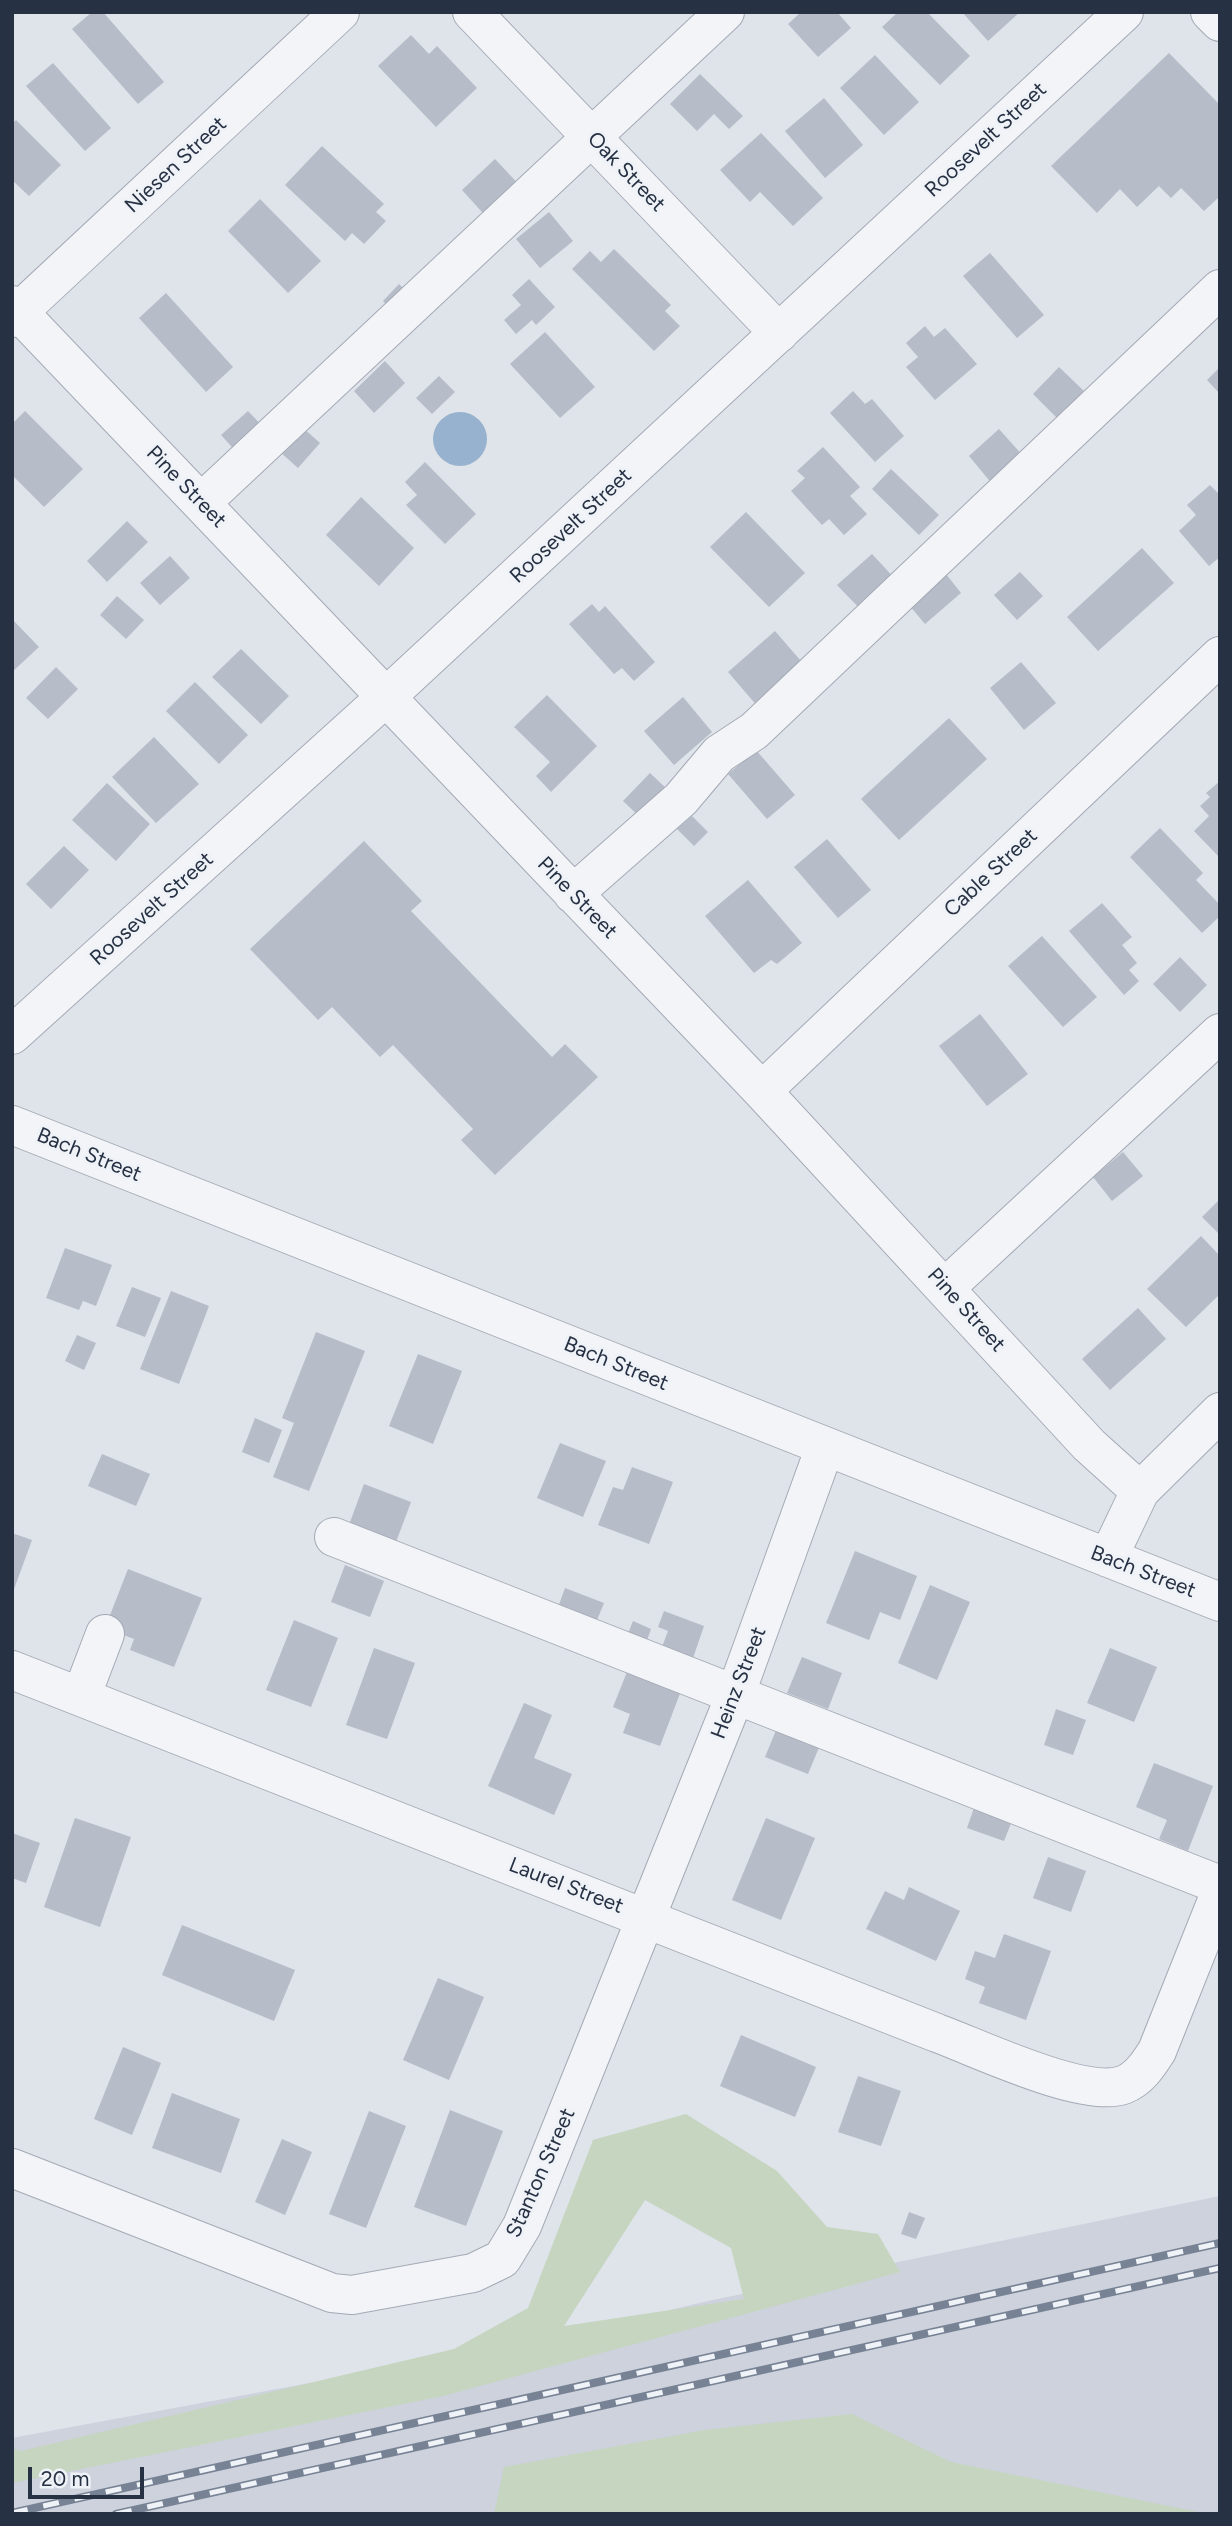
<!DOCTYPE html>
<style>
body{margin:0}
#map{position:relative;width:1232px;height:2526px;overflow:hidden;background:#dfe3ea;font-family:Figtree,sans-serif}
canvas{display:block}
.frame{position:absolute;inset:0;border:14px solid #263143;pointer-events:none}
.scale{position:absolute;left:28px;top:2467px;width:116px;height:32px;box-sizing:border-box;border:4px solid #263143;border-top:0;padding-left:9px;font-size:21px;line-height:24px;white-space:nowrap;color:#263143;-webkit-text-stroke:5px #eff2f7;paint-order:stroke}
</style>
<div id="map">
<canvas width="1232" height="2526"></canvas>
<div class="frame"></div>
<div class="scale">20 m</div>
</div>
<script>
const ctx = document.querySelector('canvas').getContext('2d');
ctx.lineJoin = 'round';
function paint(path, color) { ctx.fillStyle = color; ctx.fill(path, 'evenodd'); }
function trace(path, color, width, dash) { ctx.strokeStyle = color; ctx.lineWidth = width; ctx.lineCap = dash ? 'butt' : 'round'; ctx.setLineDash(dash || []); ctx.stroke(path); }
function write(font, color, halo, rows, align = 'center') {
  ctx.font = font + ' Figtree,sans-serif'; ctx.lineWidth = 6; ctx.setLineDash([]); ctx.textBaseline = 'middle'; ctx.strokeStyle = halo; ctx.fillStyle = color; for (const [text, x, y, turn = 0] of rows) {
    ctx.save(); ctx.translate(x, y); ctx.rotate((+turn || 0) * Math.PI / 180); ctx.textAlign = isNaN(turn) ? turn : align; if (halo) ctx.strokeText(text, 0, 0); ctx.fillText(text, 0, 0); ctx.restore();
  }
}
paint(new Path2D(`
 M1220 2196V2514H12V2438L548 2339 708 2301Z`), '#cdd2dc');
paint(new Path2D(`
 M686 2114 777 2171 827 2227 878 2234 900 2272 443 2396 12 2483V2448L21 2451 454 2349 528 2308 593 2140ZM645 2200 731 2248 744 2299 564 2326Z
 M852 2414 951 2462 1208 2514H494L504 2467 705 2430Z`), '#c5d5bf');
paint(new Path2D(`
 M433 439a27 27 0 1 1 54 0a27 27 0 1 1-54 0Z`), '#96b2ce');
paint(new Path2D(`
 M92 12H103L164 82 138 104 72 29Z
 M801 12H837L851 28 818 57 788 24Z
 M898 12H927L970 56 940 85 882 27Z
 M962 12H1020L988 41Z
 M411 35 429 54 437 46 477 88 436 127 378 66Z
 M1169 53 1220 105V200L1218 198 1204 211 1181 188 1171 198 1159 186 1137 207 1120 189 1097 213 1051 166Z
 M875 55 919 102 884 135 840 88Z
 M53 63 111 128 85 151 26 86Z
 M700 74 743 116 729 129 714 114 697 131 670 104Z
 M824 98 863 145 825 178 785 131Z
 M16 120 61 165 29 196 12 180V124Z
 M761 133 823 198 793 226 760 192 750 202 720 170Z
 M322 146 384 204 376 212 386 221 364 244 352 233 345 241 285 185Z
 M495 159 525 191 491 222 462 190Z
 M260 199 321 261 288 293 228 231Z
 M549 212 573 241 540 268 516 239Z
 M614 249 671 305 665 311 680 326 654 351 572 269 590 251 601 262Z
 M990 253 1044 315 1017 338 963 276Z
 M529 279 555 307 536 325 532 320 516 334 504 320 521 305 512 295Z
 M399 284 413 298 396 314 383 301Z
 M166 293 233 367 206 392 139 318Z
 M925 326 934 337 945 328 977 364 935 400 906 367 918 357 906 343Z
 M545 332 595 387 560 418 510 364Z
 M385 361 405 383 374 413 354 391Z
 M1059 367 1085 392 1058 419 1033 394Z
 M1220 367V394L1207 380Z
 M439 376 455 392 432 414 416 398Z
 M853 391 865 404 872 399 904 436 875 462 830 413Z
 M25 411 83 469 44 507 12 475V424Z
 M248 411 268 432 241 457 221 435Z
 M302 427 320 443 298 468 279 451Z
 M999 429 1024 457 993 485 969 456Z
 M823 447 860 487 850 496 867 514 844 535 829 519 822 525 791 491 805 478 797 471Z
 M425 462 476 514 445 544 406 505 417 495 405 482Z
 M891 469 939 515 919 535 872 489Z
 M1210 485 1220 495V557L1209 566 1179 531 1196 515 1187 505Z
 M361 497 414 548 379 586 326 535Z
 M746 512 805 573 769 607 710 547Z
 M127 521 148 542 107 582 87 561Z
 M1142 548 1174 583 1098 651 1067 617Z
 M872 554 898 582 864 613 837 585Z
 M170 556 190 578 160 605 140 583Z
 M1020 572 1043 596 1017 620 994 595Z
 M946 574 961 593 925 624 909 605Z
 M117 596 144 620 126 639 100 615Z
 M592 604 599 612 605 606 655 662 634 681 622 668 614 674 569 624Z
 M12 619 39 647 12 672Z
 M775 631 801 661 775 684 782 689 759 708 728 672Z
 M241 649 289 696 261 724 212 677Z
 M1021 662 1056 703 1024 730 990 688Z
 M56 667 78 689 48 719 26 698Z
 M195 682 248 735 219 764 166 711Z
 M547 695 597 746 551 792 536 776 550 762 514 727Z
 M683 697 712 732 674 765 644 731Z
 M949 718 987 759 899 840 861 799Z
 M154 737 199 784 156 823 112 777Z
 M756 750 795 795 767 819 728 774Z
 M650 773 669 791 642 819 623 801Z
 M1220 781V858L1194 831 1209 816 1200 806 1210 797 1206 793Z
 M107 783 150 824 116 861 72 820Z
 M692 816 708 832 694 846 677 829Z
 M1160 828 1203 873 1196 880 1220 905V916L1202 933 1130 857Z
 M827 839 871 890 838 918 794 867Z
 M364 841 422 901 411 911 552 1057 565 1044 598 1077 495 1175 461 1140 473 1129 393 1045 380 1057 332 1007 318 1020 250 949Z
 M64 846 89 870 51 909 26 884Z
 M748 880 802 943 777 964 771 960 754 973 705 916Z
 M1102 903 1132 937 1122 945 1137 963 1129 970 1139 981 1124 995 1069 931Z
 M1042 936 1097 997 1063 1027 1008 966Z
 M1180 957 1207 985 1180 1012 1153 984Z
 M980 1014 1028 1074 987 1106 939 1046Z
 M1123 1152 1143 1176 1112 1201 1093 1177Z
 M1220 1199V1235L1202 1217Z
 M1201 1236 1220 1256V1294L1186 1327 1147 1289Z
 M65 1248 112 1265 96 1306 83 1301 79 1310 46 1298Z
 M132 1287 161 1298 145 1337 116 1326Z
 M171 1291 209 1306 179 1384 140 1369Z
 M1138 1308 1166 1339 1110 1390 1082 1359Z
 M316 1332 365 1351 309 1491 273 1477 294 1423 282 1418Z
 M77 1335 96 1343 84 1370 65 1361Z
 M418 1354 462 1371 433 1444 389 1426Z
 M255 1418 282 1430 269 1463 242 1452Z
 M560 1443 606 1461 583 1517 537 1498Z
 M102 1454 150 1474 136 1506 88 1486Z
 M632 1467 673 1482 649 1544 598 1525 613 1487 623 1490Z
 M364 1484 411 1502 396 1542 349 1525Z
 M12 1533 32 1540 13 1592 12 1591Z
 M855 1551 917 1576 900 1620 880 1612 869 1640 826 1623Z
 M345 1565 384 1581 370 1617 331 1602Z
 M128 1569 202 1598 174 1667 130 1650 134 1639 105 1628Z
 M930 1585 970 1602 937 1680 898 1663Z
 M565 1588 604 1603 595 1625 557 1610Z
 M664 1611 704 1626 693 1658 662 1647 668 1631 658 1627Z
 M294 1620 338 1638 311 1707 266 1690Z
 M633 1621 651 1629 646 1643 627 1636Z
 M374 1648 415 1663 387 1739 346 1725Z
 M1110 1648 1157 1667 1134 1722 1087 1703Z
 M802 1657 842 1673 828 1709 787 1693Z
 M627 1672 681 1691 660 1746 623 1733 630 1714 613 1707Z
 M524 1703 552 1715 534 1758 572 1774 554 1815 488 1786Z
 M1056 1709 1086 1720 1073 1755 1044 1745Z
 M777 1728 820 1745 808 1774 765 1757Z
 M1154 1763 1213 1786 1188 1851 1159 1839 1167 1820 1136 1807Z
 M976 1802 1014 1816 1004 1841 967 1828Z
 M75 1818 131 1837 100 1927 44 1907Z
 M766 1818 815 1838 781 1920 732 1900Z
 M12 1833 40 1843 26 1883 12 1878Z
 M1048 1857 1086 1871 1071 1912 1033 1898Z
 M909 1887 960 1911 936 1961 866 1929 885 1891 904 1900Z
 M182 1925 295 1970 274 2021 162 1975Z
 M1004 1934 1051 1951 1026 2020 979 2003 985 1987 965 1979 975 1951 995 1958Z
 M438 1978 484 1997 449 2080 403 2060Z
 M741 2035 816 2067 795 2117 720 2086Z
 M123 2047 161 2063 132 2135 94 2119Z
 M858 2076 901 2091 881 2146 838 2132Z
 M172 2093 240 2119 221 2173 152 2148Z
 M450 2110 503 2131 466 2226 414 2207Z
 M369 2111 406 2126 366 2228 329 2214Z
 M282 2139 312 2152 285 2215 255 2202Z
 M909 2212 925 2218 916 2239 901 2234Z`), '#b6bcc8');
const minor = new Path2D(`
 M472 12 779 333
 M1210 12 1220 22
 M12 305 762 1091 1089 1445 1140 1491
 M12 318 340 12
 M201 503 725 12
 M573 894 681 799 719 754 754 731 1220 289
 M12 1035 386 697 1124 12
 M762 1091 1220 656
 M12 1125 1220 1602
 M946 1287 1220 1033
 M334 1537 1220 1885
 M1108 1558 1140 1491 1220 1412
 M12 1670 937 2033C978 2048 1084 2099 1123 2085 1139 2079 1148 2065 1157 2051L1220 1893
 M81 1697 105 1634
 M12 2168 332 2293 352 2295 473 2273 502 2259 522 2226 736 1693 825 1447`);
trace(minor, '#a4aab5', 40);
trace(minor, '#f2f4f8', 38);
const rail = new Path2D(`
 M12 2513 1220 2243
 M116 2514 1220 2268`);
trace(rail, '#778395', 8);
trace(rail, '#eff2f7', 5, [16]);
write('21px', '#263143', '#eff2f7', [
 ["Roosevelt Street",986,140,-43],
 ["Niesen Street",176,165,-43],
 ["Oak Street",626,172,46],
 ["Pine Street",186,487,46],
 ["Roosevelt Street",571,526,-43],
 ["Cable Street",991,873,-43],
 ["Pine Street",577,898,46],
 ["Roosevelt Street",152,909,-42],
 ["Bach Street",89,1155,22],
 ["Pine Street",966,1310,48],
 ["Bach Street",616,1364,22],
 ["Bach Street",1143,1572,21],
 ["Heinz Street",739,1683,-69],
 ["Laurel Street",566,1886,21],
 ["Stanton Street",541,2173,-66]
]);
</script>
